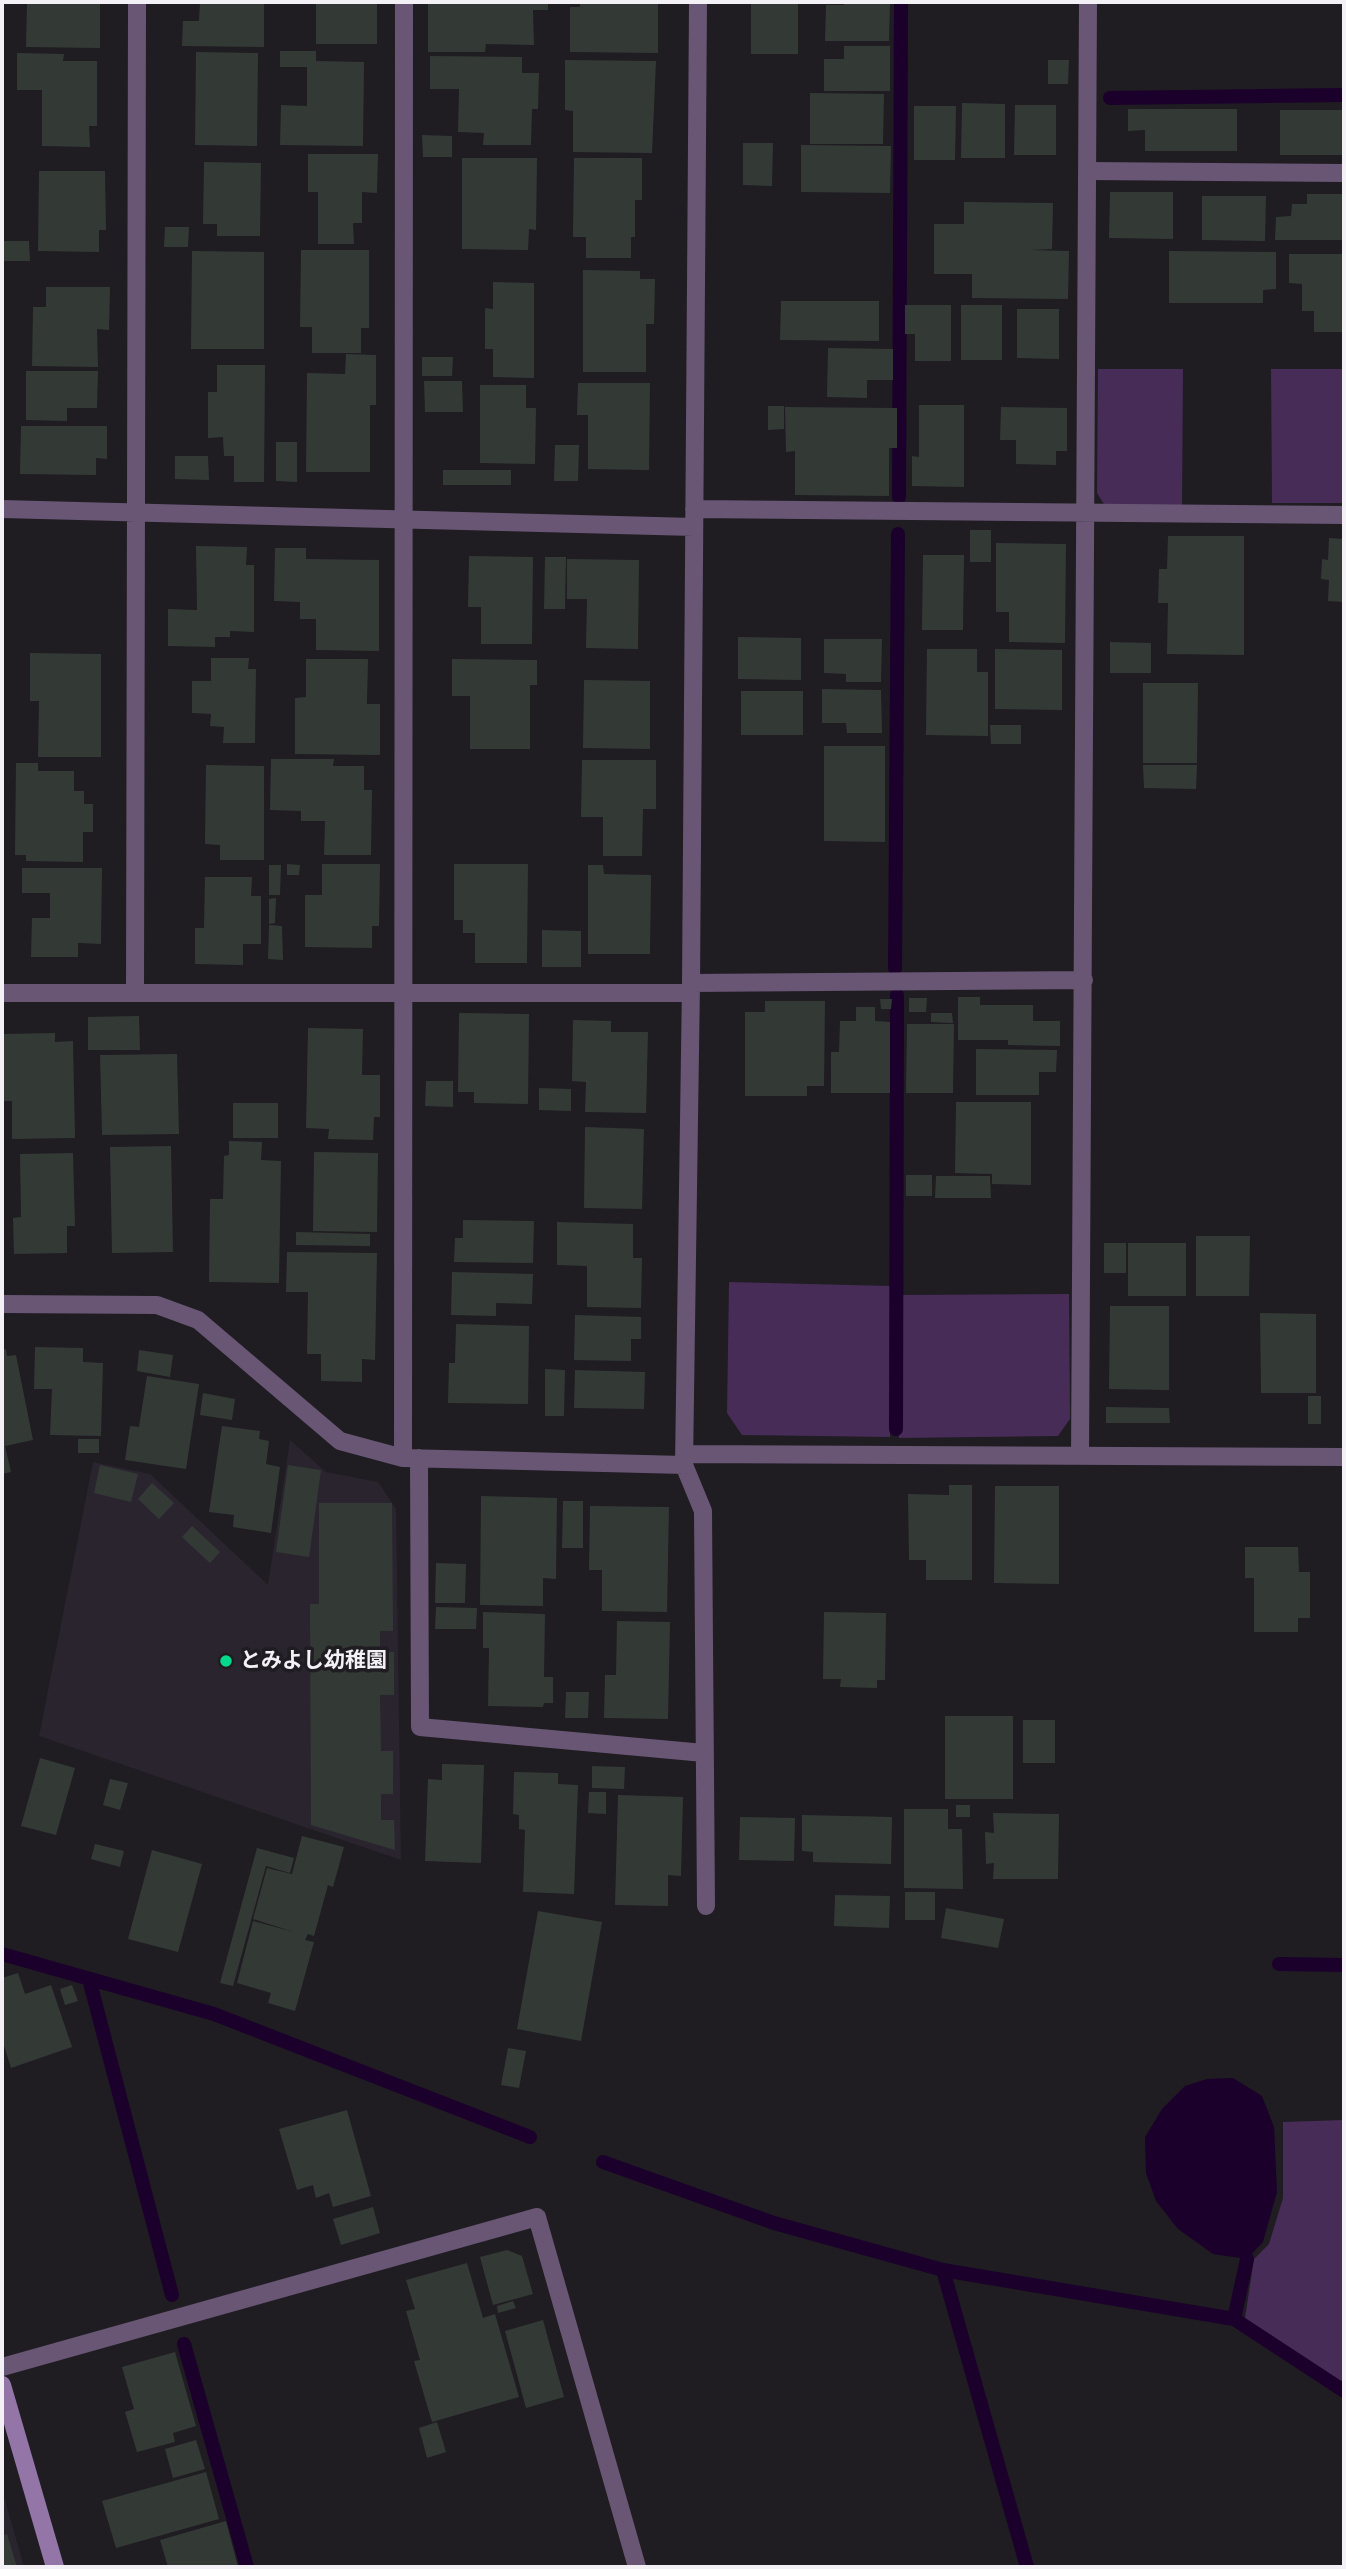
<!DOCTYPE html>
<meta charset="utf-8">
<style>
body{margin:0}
#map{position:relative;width:1346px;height:2569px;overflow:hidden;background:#1f1c22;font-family:Signika,sans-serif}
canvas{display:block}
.frame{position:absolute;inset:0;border:4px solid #f3f1f5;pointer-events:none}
</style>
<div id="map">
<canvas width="1346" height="2569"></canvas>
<div class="frame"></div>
</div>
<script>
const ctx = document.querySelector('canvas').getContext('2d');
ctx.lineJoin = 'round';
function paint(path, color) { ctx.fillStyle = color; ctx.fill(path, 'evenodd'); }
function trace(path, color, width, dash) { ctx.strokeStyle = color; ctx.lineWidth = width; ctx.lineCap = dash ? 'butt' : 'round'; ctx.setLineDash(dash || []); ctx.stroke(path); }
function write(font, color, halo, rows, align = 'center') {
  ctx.font = font + ' Signika,"Noto Sans JP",sans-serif'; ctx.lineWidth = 7; ctx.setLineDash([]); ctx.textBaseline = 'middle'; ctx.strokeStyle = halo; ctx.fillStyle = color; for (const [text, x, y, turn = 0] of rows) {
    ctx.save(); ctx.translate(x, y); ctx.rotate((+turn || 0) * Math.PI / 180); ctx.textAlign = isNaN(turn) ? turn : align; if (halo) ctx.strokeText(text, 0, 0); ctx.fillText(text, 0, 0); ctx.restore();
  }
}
paint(new Path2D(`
 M290 1440 326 1472 378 1482 396 1509 401 1860 39 1736 93 1462 150 1474 268 1585Z
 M2 2488 3 2493 24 2567H2Z`), '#2a242f');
paint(new Path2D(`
 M1098 369H1183L1182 506H1105L1097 493Z
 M1271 369H1344V503H1272Z
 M729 1282 891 1286 890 1437 742 1435 727 1413Z
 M1069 1294 1070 1419 1058 1436 899 1438V1295Z
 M1344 2120V2375L1341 2382 1245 2318 1254 2259 1269 2244 1283 2198V2122Z`), '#472c58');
paint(new Path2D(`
 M1233 2078 1262 2096 1274 2127 1277 2192 1263 2242 1247 2259 1213 2254 1178 2229 1156 2201 1146 2173 1145 2137 1162 2109 1185 2086 1207 2079Z`), '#1b002b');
trace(new Path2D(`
 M1110 98 1344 95
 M899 497 901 2
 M895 968 898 534
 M896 1429 897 995
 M2 1954 214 2014 530 2137
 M1279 1964 1344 1965
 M89 1979 172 2295
 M603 2162 774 2223 943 2270 1234 2319 1344 2391
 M943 2270 1027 2567
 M1234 2319 1247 2259
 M184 2344 247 2567`), '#1b002b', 14);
paint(new Path2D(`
 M100 2V48L26 47 27 3Z
 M200 2H264V47L182 46 183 21H199Z
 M316 2H377V44H316Z
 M428 2H548V10H533L534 45 486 44 485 52H428Z
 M580 2H658V53L570 52V7H580Z
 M751 2H798V54H751Z
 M844 2H890L889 41H825L826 5H844Z
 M844 46H890V91H824V59H844Z
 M280 51H316V61L364 62 363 146 280 145 281 105 307 106V67H280Z
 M196 52 258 53 257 146 195 145Z
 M17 53 64 54 63 61H97V126H89L90 147 42 146V90H17Z
 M430 56 522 57V73H539L538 109H532L531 145H483L484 133 458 132 459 89H430Z
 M565 60 656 61 652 153 573 152V111L565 110Z
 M1048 60H1069L1068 84H1048Z
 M810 93 884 94 883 144H810Z
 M962 103 1005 104V158H961Z
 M1015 105H1056V155H1014Z
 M914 106H956L955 160H914Z
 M1128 109H1237V151H1145V130L1128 131Z
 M1280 110H1344V155H1280Z
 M422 135 452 136V157H423Z
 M743 143H773L772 186 743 185Z
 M801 145 891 146 890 193 801 192Z
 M308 154H378L377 193 362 192V223H353L354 244H318V192H308Z
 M462 158H537L536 230 529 229 528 250 462 249Z
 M574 158H642V200H635V237H631V258H586V237H573Z
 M204 162 261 163 260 236H217V224H203Z
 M39 171H105L106 230H99V252L38 251Z
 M1110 192H1173V239L1109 238Z
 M1307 194H1344V240H1275L1276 217 1291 216 1292 204H1307Z
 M1202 196H1266L1265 241 1202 240Z
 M964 202 1053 203 1052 249 1031 250 1069 251 1068 299 972 298V274H934V224H964Z
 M165 227H189L188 247H164Z
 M2 241H29L30 261H2Z
 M301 250H369V328H361V353H312V327H300Z
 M192 251 264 252V349H191Z
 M1169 251 1276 252V289L1263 290V303H1169Z
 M1289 254H1344V332H1314V311H1302V284L1289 283Z
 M583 270 640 271V279H655L654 324H646V372H583Z
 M493 282 534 283V378L493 377V349H485V308L493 309Z
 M46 287H110L109 330 97 329 98 367 32 366 33 307H46Z
 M781 301H879V341L780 340Z
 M905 305H951V361H915V334H905Z
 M961 305H1002V360H961Z
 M1017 309H1059V359L1017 358Z
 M828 348 893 349V380H867V398L827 397Z
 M346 354 376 355V405H370V472H306L307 373 345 374Z
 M422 357H453L452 376H422Z
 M217 365H265L264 482H234V456H224L223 437 208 438V392H217Z
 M26 371H98L97 408H67V421L26 420Z
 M424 381H462L463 412H425Z
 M578 383H650L649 470 588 469V415H577Z
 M480 385H526V408H536L535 464 480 463Z
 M919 405H964V487L912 486V456L919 457Z
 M768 406H784V429L768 430Z
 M785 407 897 408V448H889V496L795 495V451L786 452Z
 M1001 407 1067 408V451H1056V465L1016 464V440H1000Z
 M21 426H107V459L96 458V475L20 474Z
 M276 442H297V482L276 481Z
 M555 445H579L578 481H554Z
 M175 456H208L209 480 175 479Z
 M443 470H511V485H443Z
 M970 530H991V562H970Z
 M1168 536H1244V655L1167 654 1168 603H1158L1159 569H1167Z
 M1329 538 1344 539V602L1328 601 1329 580 1321 579 1322 559 1328 560Z
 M996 543 1066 544 1065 643 1009 642V612H996Z
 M196 546 247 547 246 565H254V632L230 631V637H215V647L168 646V609L197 610Z
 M275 548H306V559L379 560V651L316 650V619H300V602L274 601Z
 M923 555H964L963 630H922Z
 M469 556 533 557 532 644H481V607H468Z
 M545 557H566L565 609H544Z
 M567 559 639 560 638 649 586 648 587 599H567Z
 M738 637 801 638V680L738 679Z
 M824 639H882L881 682H846V674L824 673Z
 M1110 642 1151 643V673H1110Z
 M927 649H977V672H988V736L926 735Z
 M995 649 1062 650V710L995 709Z
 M30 653 101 654V757H38L39 701H30Z
 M211 658H249L248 669H256L255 743H223L224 727 210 726 211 714 192 713V681H211Z
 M306 659H368L367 704H380V755L295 754V698L306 697Z
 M452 659 537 660V685H530V749H470V696H452Z
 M584 680 650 681V749L583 748Z
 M1143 683H1198L1197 763H1143Z
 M822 689 881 690 882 733H847L846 723H822Z
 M741 691H803V735H741Z
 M990 725H1021V744H991Z
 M824 746H885V842L824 841Z
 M271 759H334L333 766H364V790H372L371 855H324L325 821H301V811L270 810Z
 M582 760H656V809H643L642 856H603V817H581Z
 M16 763H38V771H74V791H84V804H93V832H83V862L26 861V855H15Z
 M206 765 264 766V860H220V845L205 844Z
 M1143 765H1197L1196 789 1144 788Z
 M287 864 300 865 299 875H287Z
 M322 864H380L379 926H372V948L305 947V895H322Z
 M454 864H528L527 963H475V933H463V920H454Z
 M269 865H281L280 895H269Z
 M588 865H603L604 874 651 875 650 954H588Z
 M22 868H102L101 944 78 943V957H31L32 918H50V893H22Z
 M205 877H252L251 896H261V944H243V965L195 964V928H204Z
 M276 898 275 923 269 924V899Z
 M269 925 282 926 283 960 268 959Z
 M542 930 581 931V967H542Z
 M958 997H980V1005H1033V1021H1060V1046L1008 1045V1040H958Z
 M909 998H927L926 1012H909Z
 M880 999H892L891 1009H881Z
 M765 1001H825L824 1086H807V1096H745V1012H765Z
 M856 1007H875V1021L890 1022V1093H831V1052H839L840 1021H856Z
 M459 1013 529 1014 528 1104 474 1103V1092H458Z
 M931 1013H952L953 1023 931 1022Z
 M139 1016 140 1050H88V1017Z
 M573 1020 611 1021V1032H648L646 1113 585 1112 586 1082 572 1081Z
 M907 1024H954L953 1093H906Z
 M308 1028 363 1029 362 1075H380V1117H374L373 1140 328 1139 329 1129 306 1128Z
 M55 1033V1042L73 1041 75 1138 12 1139V1101H4L3 1034Z
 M976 1049 1057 1050 1056 1072H1039V1095H976Z
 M177 1054 179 1134 102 1135 100 1055Z
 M426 1081H453V1107L425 1106Z
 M539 1088 571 1089V1111L539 1110Z
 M956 1102H1031V1185L992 1184V1174L955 1173Z
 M233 1103H278V1138H233Z
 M585 1127 644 1129 642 1209 584 1208Z
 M229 1141 262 1142 261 1160 281 1161 279 1283 209 1282 210 1199H223L224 1156 229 1155Z
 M171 1146 173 1252 112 1253 110 1147Z
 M314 1152 378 1153 377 1232 313 1231Z
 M73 1153 75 1226H67V1253L14 1254 13 1218 21 1217 20 1154Z
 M906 1175H932V1196H906Z
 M936 1176H990L991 1198H935Z
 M463 1220 534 1221 533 1263 454 1262 455 1238H463Z
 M557 1222 633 1224V1258H642L641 1308 587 1307V1266L557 1265Z
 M296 1232 370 1234V1246L296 1245Z
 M1196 1236H1250L1249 1296H1196Z
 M1104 1243H1126V1273H1104Z
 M1128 1243H1186V1296H1128Z
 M287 1252 377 1253 375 1360 362 1359V1382L321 1381V1354H307L308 1292H286Z
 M452 1272 533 1274 532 1304 496 1303V1316L451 1315Z
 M1110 1306H1169V1390L1109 1389Z
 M1260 1313 1316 1314V1393H1261Z
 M575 1315 641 1317V1339H631V1361L574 1360Z
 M456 1324 529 1326 528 1404 448 1403 449 1363H455Z
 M35 1347 83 1348V1362L103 1363 101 1436 50 1435 52 1389H34Z
 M6 1349 7 1356 16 1355 33 1440 5 1446 11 1472 2 1474V1350Z
 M139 1350 173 1355 170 1377 137 1371Z
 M545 1369 565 1370 564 1416H545Z
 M575 1370 645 1372 644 1409 574 1408Z
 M147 1376 199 1384 186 1469 125 1460 130 1426 139 1427Z
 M203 1393 235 1399 232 1420 200 1415Z
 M1308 1396H1321V1424H1308Z
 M1106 1407 1169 1408 1170 1423H1106Z
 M222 1426 260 1431 259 1439 269 1441 266 1464 280 1467 271 1533 233 1527 234 1515 209 1512Z
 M78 1439H99V1453H78Z
 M100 1465 138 1474 131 1502 94 1493Z
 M288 1465 321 1470 309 1557 276 1552Z
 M152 1483 174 1503 159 1519 138 1499Z
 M949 1485H972V1580H926V1560H909L908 1494 949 1495Z
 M995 1486H1059V1584L994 1583Z
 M481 1496 557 1498 556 1579 543 1578V1606L480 1605Z
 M563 1501H583V1548H562Z
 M319 1503H392L393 1631H380V1652H394V1695H380L381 1751H393V1794H381V1820H394L395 1850 311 1825 310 1604H319Z
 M590 1506 669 1507 667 1612 602 1611V1570H589Z
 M192 1526 220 1552 210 1563 182 1537Z
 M1245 1547H1298L1299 1572H1310V1618H1298V1632H1254V1578H1245Z
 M436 1563 466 1564 465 1603H435Z
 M436 1607 477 1608 476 1629H435Z
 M483 1612 545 1614 544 1677H553V1703H544L543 1707 488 1706 489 1648H483Z
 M824 1612 886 1613 885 1680H877V1688L840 1687 841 1679H823Z
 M617 1621 670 1622 668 1719 604 1718 605 1675H616Z
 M566 1692H589L588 1718H565Z
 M945 1716H1013V1799H945Z
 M1023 1720H1055V1763H1023Z
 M40 1758 75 1768 56 1835 21 1826Z
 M442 1764 484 1765 481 1863 425 1861 428 1779 442 1780Z
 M592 1766 625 1767 624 1789 592 1788Z
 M514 1772 558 1773V1784L578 1785 574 1894 523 1892 525 1830 519 1829V1815L513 1814Z
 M110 1779 128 1783 120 1810 103 1805Z
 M589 1792H606V1814L588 1813Z
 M618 1795 683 1797 681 1876 668 1875V1906L615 1905Z
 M956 1805H970V1817H956Z
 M904 1809H948V1829H962L963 1889 904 1888Z
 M993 1813 1059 1814 1058 1879H993L994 1863 986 1864 985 1832 994 1833Z
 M802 1815 892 1817 891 1864 813 1862V1852L802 1851Z
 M740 1817 795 1818 794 1861 739 1860Z
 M302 1836 344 1847 333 1887 328 1885 314 1936 308 1934 305 1940 314 1942 295 2011 268 2003 271 1993 237 1983 253 1921 294 1932 253 1919 267 1868 292 1874Z
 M95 1844 124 1851 120 1867 91 1859Z
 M257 1848 294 1858 290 1873 266 1866 233 1986 220 1983Z
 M152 1850 202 1864 178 1952 128 1939Z
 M905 1892H935V1920H905Z
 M835 1895 890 1896 889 1928 834 1926Z
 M946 1908 1004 1919 998 1948 941 1938Z
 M538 1911 602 1922 581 2041 517 2029Z
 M18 1973 25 1994 51 1985 72 2047 11 2068 2 2039V1978Z
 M72 1985 78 2001 65 2005 60 1989Z
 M508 2048 526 2051 519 2088 501 2085Z
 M347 2110 371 2196 333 2207 329 2193 316 2198 313 2185 297 2190 279 2129Z
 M373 2207 380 2233 341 2245 333 2219Z
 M507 2250 522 2256 533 2294 493 2305 480 2257Z
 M467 2263 483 2318 495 2314 519 2397 432 2422 414 2361 420 2360 406 2311 415 2309 406 2280Z
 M513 2301 516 2308 498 2313 497 2306Z
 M543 2320 564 2397 526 2408 505 2331Z
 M175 2352 196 2426 173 2433 175 2442 137 2452 125 2412 134 2409 122 2367Z
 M437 2422 446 2452 427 2458 419 2428Z
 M196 2440 205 2469 173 2478 165 2449Z
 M206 2472 219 2519 116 2548 102 2501Z
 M226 2521 238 2567H168L160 2540Z
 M7 2534 17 2567H2V2536Z`), '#333a36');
trace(new Path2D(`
 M1088 171 1344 173`), '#685674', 18);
trace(new Path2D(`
 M698 2 691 983 684 1465 703 1511 706 1906
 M2 509 694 527
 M694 509 1344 515
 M691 983 1084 980
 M2 993H691
 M135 993 137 2
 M2 1304 157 1305 198 1320 340 1441 403 1458 684 1465
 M684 1454 1344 1457
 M1080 1455 1088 2
 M403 1458 404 2
 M419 1458 420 1727 704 1753
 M2 2367 537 2217 637 2567`), '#685674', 18);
trace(new Path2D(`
 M2 2385 55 2567`), '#9375a7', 18);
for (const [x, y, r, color] of [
 [226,1661,7,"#06d98b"]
]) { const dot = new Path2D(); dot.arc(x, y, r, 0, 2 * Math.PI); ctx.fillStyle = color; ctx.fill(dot); trace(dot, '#1f1c22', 2.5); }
write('bold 21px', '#f3f1f5', '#1f1c22', [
 ["とみよし幼稚園",240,1661]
], 'left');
</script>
